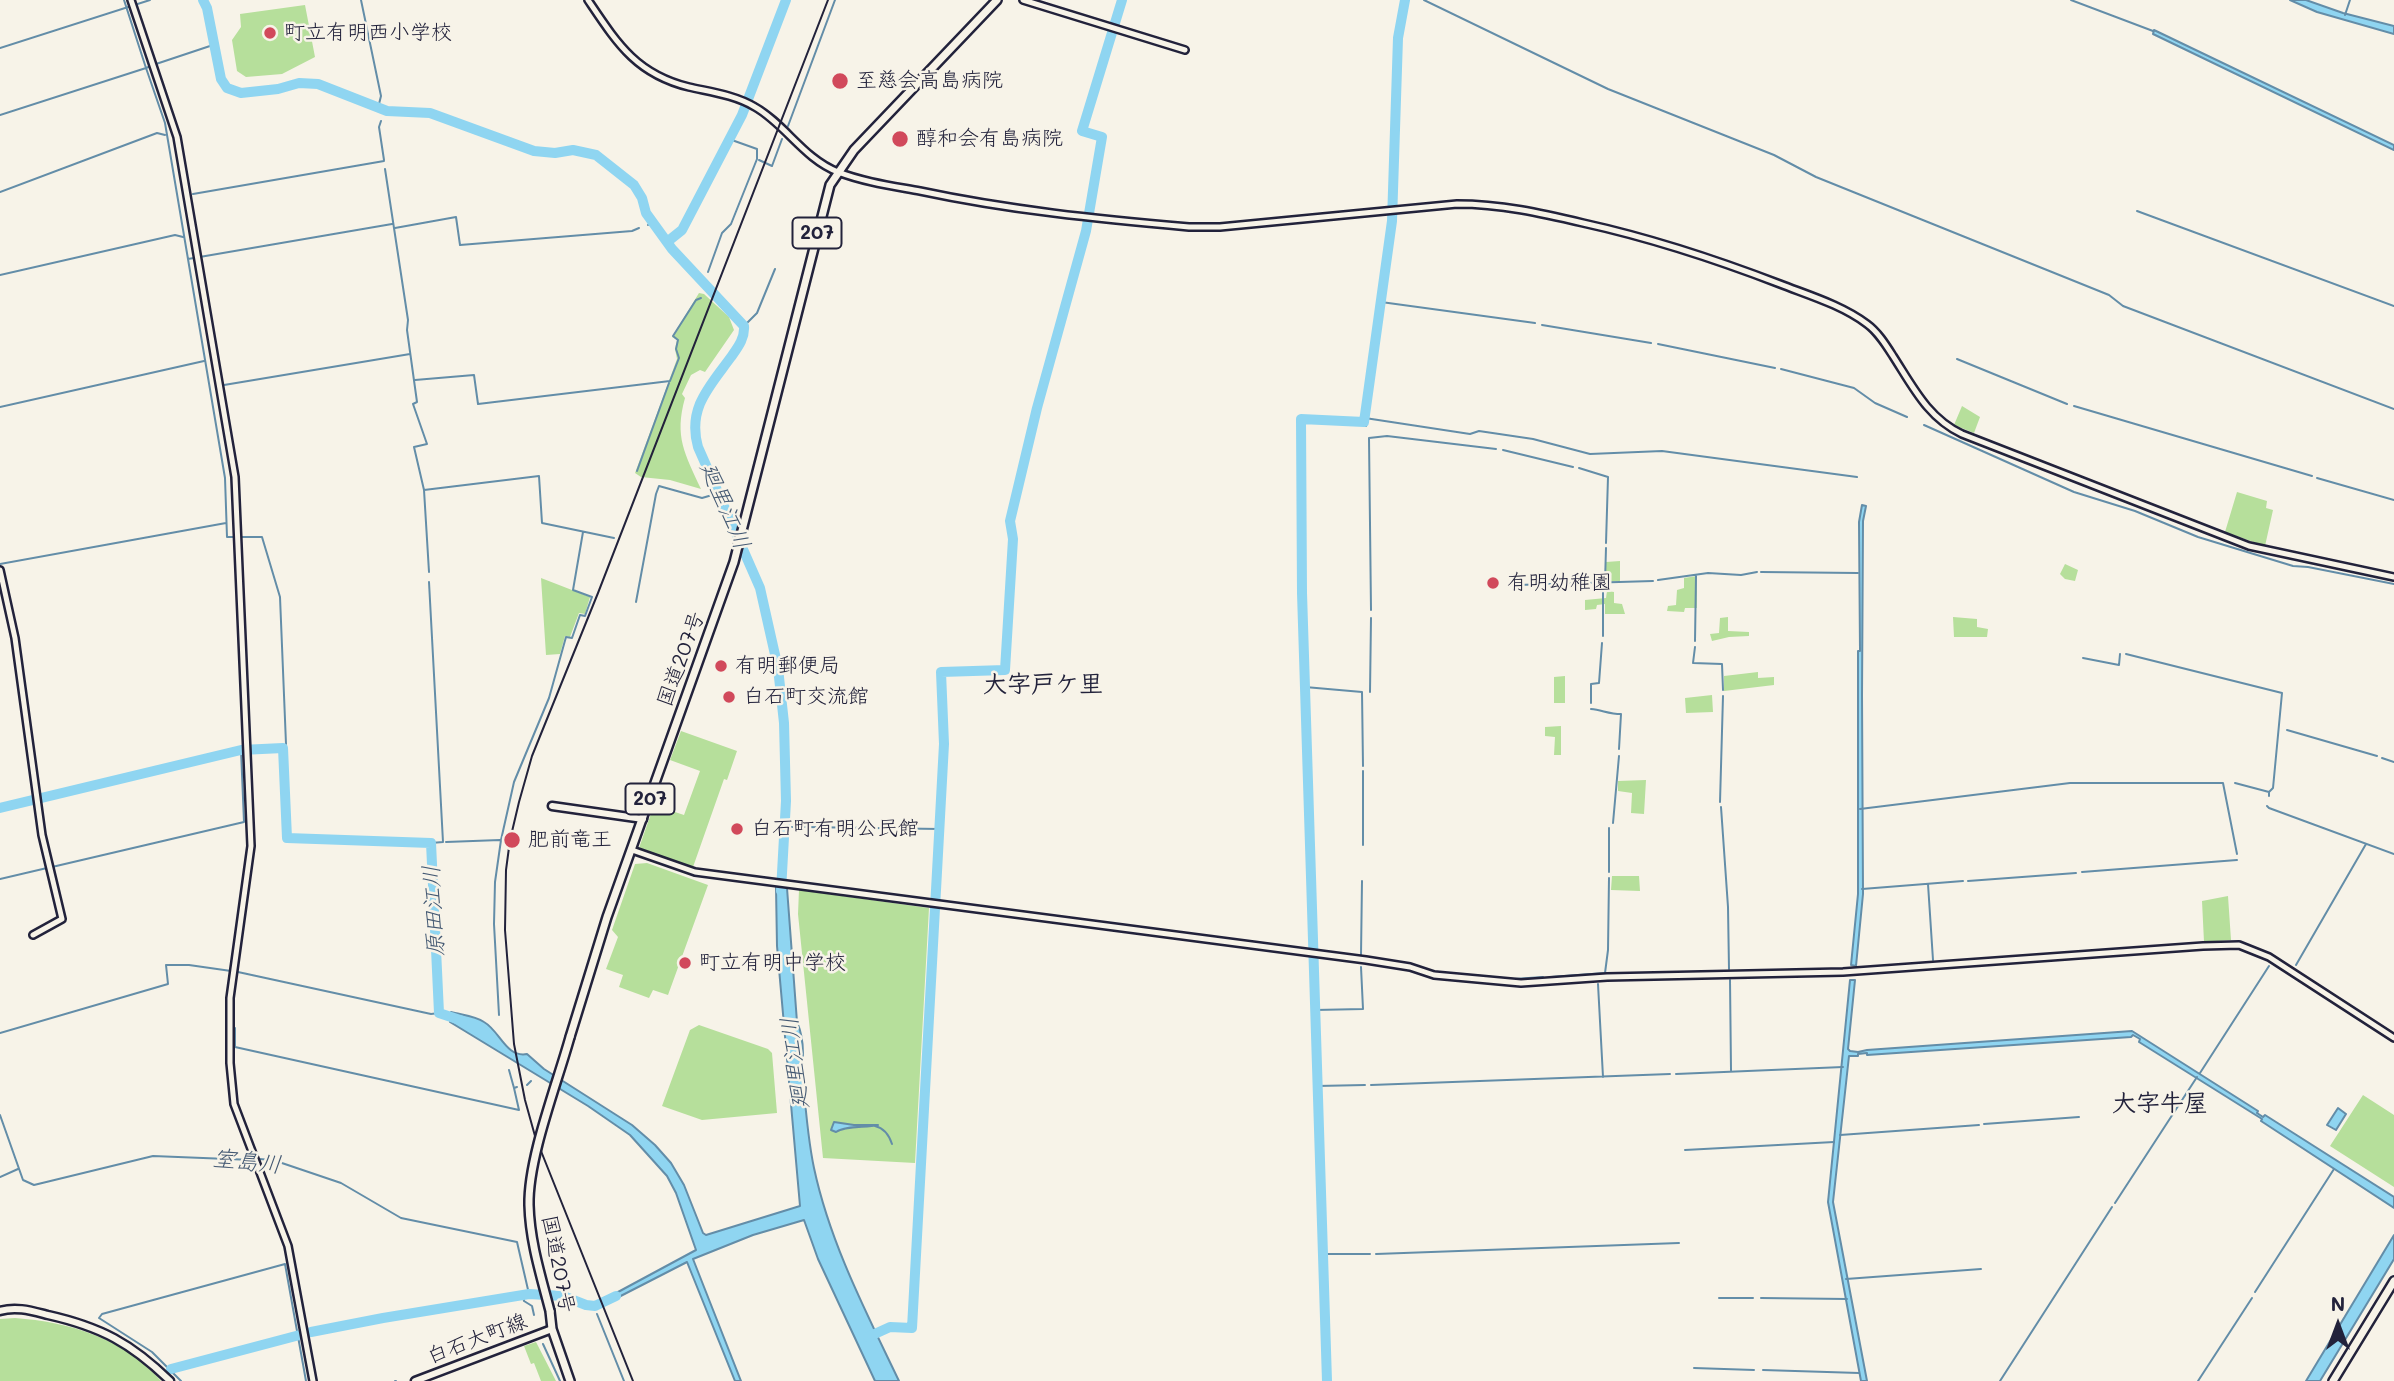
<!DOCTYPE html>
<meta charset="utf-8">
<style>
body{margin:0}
#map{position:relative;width:2394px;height:1381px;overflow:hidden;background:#f7f3e8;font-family:Mali,sans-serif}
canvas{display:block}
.north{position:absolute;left:2303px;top:1290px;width:70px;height:70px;-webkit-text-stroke:5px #f7f3e8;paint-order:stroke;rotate:0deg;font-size:19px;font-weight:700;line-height:28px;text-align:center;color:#22223b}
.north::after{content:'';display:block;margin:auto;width:24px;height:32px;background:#22223b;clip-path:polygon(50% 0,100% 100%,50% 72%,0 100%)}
</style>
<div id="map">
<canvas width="2394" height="1381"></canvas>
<div class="north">N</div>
</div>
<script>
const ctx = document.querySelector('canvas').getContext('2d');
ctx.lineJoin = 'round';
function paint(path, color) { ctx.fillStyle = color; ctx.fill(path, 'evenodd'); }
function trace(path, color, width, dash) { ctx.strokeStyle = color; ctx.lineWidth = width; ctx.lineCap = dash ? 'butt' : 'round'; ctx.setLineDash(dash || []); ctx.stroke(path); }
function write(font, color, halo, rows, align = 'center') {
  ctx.font = font + ' Mali,"Klee One",sans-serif'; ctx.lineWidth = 5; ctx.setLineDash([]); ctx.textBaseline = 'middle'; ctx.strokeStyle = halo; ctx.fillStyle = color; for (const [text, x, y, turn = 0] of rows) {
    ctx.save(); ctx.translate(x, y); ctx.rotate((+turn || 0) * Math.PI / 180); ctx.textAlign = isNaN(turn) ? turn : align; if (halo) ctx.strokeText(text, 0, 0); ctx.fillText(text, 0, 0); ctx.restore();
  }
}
paint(new Path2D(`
 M305 5 315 57 282 74 246 77 237 71 232 40 241 27 240 14Z
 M699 293 704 294 729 317 734 330 705 372 700 370 691 375 682 394 685 398C674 437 685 454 701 489L670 480 641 477 635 473 677 359 675 349 677 340 672 337Z
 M1962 406 1980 417 1974 433 1954 425Z
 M2237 492 2267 501 2266 508 2273 510 2265 546 2225 532Z
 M1620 561V581L1606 582V562Z
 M2065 564 2078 570 2075 581 2065 579 2060 574Z
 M1697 576V608H1685L1684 612 1667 611 1668 606 1676 605 1677 590 1684 588V578Z
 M541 578 590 597 585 614 579 613 570 637 565 636 560 654 546 655Z
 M1607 591 1614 592V603L1622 604 1625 614H1605V604L1597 605 1596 609 1585 610V600L1606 598Z
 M1728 617V631L1749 632V636L1729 637 1712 641 1710 634 1719 633 1720 618Z
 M1953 617 1977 619V627L1988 629 1987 637H1954Z
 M1758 672V678L1774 677V685L1724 691V676Z
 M1565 676V703H1554V677Z
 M1712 695 1713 712 1686 713 1685 698Z
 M1561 726V755H1554L1555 737 1545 736V727Z
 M681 731 737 751 727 780 724 779 693 867 639 848 654 805 684 815 700 771 670 760Z
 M1646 780 1644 814 1631 813 1632 793 1618 791V781Z
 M647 863 708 885 668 995 653 990 649 998 619 987 623 975 606 969 618 937 612 930 635 864Z
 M1612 876H1639L1640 891 1611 890Z
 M799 890 929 908 915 1163 823 1158 798 914Z
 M2228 896 2231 940 2204 942 2202 901Z
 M699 1025 768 1049 772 1053 777 1113 702 1120 662 1106 690 1030Z
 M2363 1095 2394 1115V1187L2330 1146Z
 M15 1318C69 1322 124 1338 161 1381H0V1319Z
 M536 1342 556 1381H541L534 1363 531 1364 524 1346Z`), '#b6df9b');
const water = new Path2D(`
 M2290 0H2306L2343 13 2394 26V34L2317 12Z
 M2154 30 2394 145V150L2153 34Z
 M1862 505 1866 506 1863 521 1862 695 1863 894 1856 966 1851 965 1858 894V651H1860L1859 522Z
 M776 887 787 888 797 1022C803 1036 804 1052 802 1067 805 1101 807 1135 814 1168 830 1243 866 1312 899 1381H875L818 1259 804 1220 753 1235 693 1259 741 1381H735L687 1262 607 1303 605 1299 696 1250 676 1193 667 1176 630 1135 588 1106 450 1022 451 1012C462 1015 475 1016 484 1022 500 1031 506 1058 527 1054L544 1069 632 1125 655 1145 671 1163 684 1185 703 1233 706 1235 800 1206 777 946Z
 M1850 980H1855L1848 1049 1850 1051 1858 1052 1867 1050 2132 1031 2258 1111 2257 1113 2263 1117 2265 1115 2394 1197V1208L2261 1121 2262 1119 2139 1042 2140 1039 2133 1035 2131 1037 1867 1055V1053L1858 1054V1056H1849L1833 1202 1867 1381H1861L1828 1202Z
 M2338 1108 2346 1114 2336 1130 2327 1125Z
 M834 1122 854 1125H878C866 1128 846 1125 836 1132L831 1130Z
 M2394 1235V1259L2320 1381H2306Z`);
paint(water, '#8fd5f1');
trace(water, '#638da8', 2);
trace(new Path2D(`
 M124 0 146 68 151 66
 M361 0 381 96 378 108
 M1424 0 1608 89 1774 155 1816 177 2109 295 2123 306 2394 409
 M2071 0 2153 31
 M2345 15 2350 0
 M0 48 150 0
 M156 64 213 45
 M385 114 387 111
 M0 115 146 68 165 123 225 478 227 537H235
 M381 121 379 127 384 160
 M788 126 835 0
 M759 160 772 166 782 139
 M385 169 408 320 407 330 417 402 413 404 427 444 414 447 424 490 429 572
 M0 192 157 133 165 135
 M193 194 384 161
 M2137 211 2394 306
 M648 225 651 221
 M395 228 456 217 460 245 632 231 639 228
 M188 259 392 224
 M708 272 722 233 731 224 757 159V149L729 139
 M0 275 175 235 183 237
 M1381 302 1535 323
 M1542 325 1651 343
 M744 326 757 313 775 269
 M1658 344 1775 368
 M1957 359 2067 404
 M1781 369 1854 388 1875 403 1907 417
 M415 380 474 375 478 404 670 381 679 358 676 349 678 340 673 336 696 300 701 298
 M224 385 410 354
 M2074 406 2312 476
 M0 407 204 361
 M1365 418 1470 434 1479 431 1533 439 1590 454 1662 451 1857 477
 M1364 422 1366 426
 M1924 425 2074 492 2135 511 2198 537 2293 566 2308 567 2394 584
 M1503 450 1573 467
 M1579 468 1608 477 1606 543
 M637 471 669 383
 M2317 478 2394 500
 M424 490 539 476 542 523 614 538
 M240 537H262L280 597 286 744 283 748
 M0 564 226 523
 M1761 572 1858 573
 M1658 580 1708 573 1741 575 1757 572
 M429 582 443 842 431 843
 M1605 582 1606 548
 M1603 584V636
 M1517 585 1653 581
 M1507 586H1510
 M636 602 656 494 659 486 702 498 719 493
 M1371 610 1369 438 1387 436 1496 449
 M1695 641 1696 576
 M1695 647 1693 663 1722 664 1723 690
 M2126 654 2282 693 2273 788 2269 792
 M2083 658 2119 665 2120 654
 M1305 687 1362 692 1363 766
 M1370 692 1371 618
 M1591 703V684L1599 683 1602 643
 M1591 709C1602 710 1609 714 1621 714L1619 749
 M2287 730 2377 756
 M2382 758 2394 762
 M1363 771V845
 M2235 783 2269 792V796
 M1720 802 1723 696
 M2267 806 2269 808 2394 854
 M1721 807 1728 907 1729 969
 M1860 809 2070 783H2223L2237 854
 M1613 823 1619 756
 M786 827H793
 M803 827 940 829
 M1609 828V872
 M446 842 500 840
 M52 867 244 822 241 750
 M2082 872 2237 860
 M0 879 47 868
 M1968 881 2076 873
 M1928 884 1933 960
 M1862 889 1963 881
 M1361 955 1362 881
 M2296 965 2366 844
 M1460 974 1514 979 1543 977
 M1551 977 1605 973 1608 950 1609 878
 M1730 980 1731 1070
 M1598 984 1603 1077
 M1315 1010 1363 1009 1361 967
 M499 1015 494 924 495 882 501 840 514 782 549 698 566 637 572 638 580 615 585 616 592 597 573 590 583 532
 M235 1028V1047L519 1110 514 1088 517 1087
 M0 1033 168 984 166 965H189L238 972 431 1014 439 1013
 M509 1070 514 1088
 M2200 1073 2269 966
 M1676 1074 1843 1067
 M527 1085 531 1081
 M1371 1085 1670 1074
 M1317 1086 1365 1085
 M0 1115 23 1180 34 1185 153 1156 253 1160
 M1984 1124 2079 1117
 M875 1126C884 1128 889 1135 892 1144
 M1840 1135 1979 1125
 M1685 1150 1834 1142
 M259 1159 273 1160 341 1183 401 1218 517 1242 529 1294
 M0 1177 18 1169
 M2115 1203 2197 1077
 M1322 1254H1370
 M1376 1254 1679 1243
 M1846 1279 1981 1269
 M2255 1292 2334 1169
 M523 1295 524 1301 532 1306 534 1315
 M1719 1298H1753
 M1761 1298 1847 1299
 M597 1314 624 1381
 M543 1344 560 1381
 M1694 1368 1754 1370
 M1763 1370 1859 1373
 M181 1381 152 1352 99 1318 102 1314 285 1264 306 1381
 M395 1381H396
 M2000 1381 2112 1207
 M2198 1381 2252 1298`), '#638da8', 2);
trace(new Path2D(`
 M203 0 207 8 221 79 227 88 241 93 278 89 299 83 318 84 387 111 430 113 534 151 555 153 573 150 596 155 634 185 642 198 646 213 672 249 744 326C745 338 738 347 731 357 710 386 687 408 698 447L760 588 778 668 784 723 786 801 781 891
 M667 242 682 230 742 115 786 0
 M0 808 241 750 283 748 287 838 431 843 439 1013 463 1021
 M868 1337 890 1327 912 1328 944 744 941 672 1005 670 1013 539 1010 521 1037 408 1086 231 1102 137 1082 131 1122 0
 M171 1369 311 1332 383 1318 529 1294 563 1296 586 1305 595 1306 616 1296
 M1327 1381 1302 593 1301 419 1364 422 1392 221 1398 38 1405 0`), '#8fd5f1', 10);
const tertiary = new Path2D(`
 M131 0 177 137 235 477 251 846 230 998V1063L234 1104 288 1246 313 1381
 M588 0C617 43 636 74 689 87 711 92 735 95 755 107 785 124 804 159 838 172 864 182 893 186 920 191 1009 210 1098 219 1189 227H1220L1457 204C1501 204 1541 213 1583 223 1651 238 1715 259 1780 284 1808 295 1842 305 1867 324 1878 332 1886 345 1893 356 1913 387 1928 418 1962 434L2249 546 2394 577
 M1023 0 1185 50
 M0 570 15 638 42 835 62 919 33 935
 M632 850 695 872 1366 960 1410 967 1434 975 1521 983 1607 977 1843 972 2203 946 2239 945 2269 957 2394 1038`);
const secondary = new Path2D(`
 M552 806 643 819
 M0 1311C16 1306 32 1311 48 1315 101 1327 131 1343 170 1381
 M415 1381 552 1329`);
const trunk = new Path2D(`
 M570 1037 607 917 734 562 830 185 854 150 997 0
 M550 1311 552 1329 570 1381
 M2333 1381 2394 1281`);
trace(tertiary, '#22223b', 10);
trace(secondary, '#22223b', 11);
trace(trunk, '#22223b', 12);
trace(tertiary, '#f7f3e8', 5);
trace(secondary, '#f7f3e8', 6);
trace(trunk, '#f7f3e8', 7);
trace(new Path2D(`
 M633 1381 535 1136 525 1100 514 1044 505 930 506 870 510 840 519 802 532 756 598 593 828 0`), '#22223b', 2);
const trunkBridge = new Path2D(`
 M550 1311C541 1276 530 1242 529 1205 528 1158 557 1084 570 1037`);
trace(trunkBridge, '#22223b', 12, []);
trace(trunkBridge, '#f7f3e8', 7);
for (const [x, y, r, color] of [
 [270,33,7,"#d1495b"],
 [840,81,9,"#d1495b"],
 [900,139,9,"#d1495b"],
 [1493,583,7,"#d1495b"],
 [721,666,7,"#d1495b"],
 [729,697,7,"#d1495b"],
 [737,829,7,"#d1495b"],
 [512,840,9,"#d1495b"],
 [685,963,7,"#d1495b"]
]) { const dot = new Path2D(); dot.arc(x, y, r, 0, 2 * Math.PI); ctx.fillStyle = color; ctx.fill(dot); trace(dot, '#f7f3e8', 2.5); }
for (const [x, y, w] of [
 [817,233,49],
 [650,799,49]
]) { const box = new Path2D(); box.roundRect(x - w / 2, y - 15.5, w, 31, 5); ctx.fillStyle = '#f7f3e8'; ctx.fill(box); trace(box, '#22223b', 2); }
write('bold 19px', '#22223b', null, [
 ["207",817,233],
 ["207",650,799]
]);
write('21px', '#22223b', '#f7f3e8', [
 ["町立有明西小学校",284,33],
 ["至慈会高島病院",856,81],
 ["醇和会有島病院",916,139],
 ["有明幼稚園",1507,583],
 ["有明郵便局",735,666],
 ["白石町交流館",743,697],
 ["白石町有明公民館",751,829],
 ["肥前竜王",528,840],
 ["町立有明中学校",699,963]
], 'left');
write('21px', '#22223b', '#f7f3e8', [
 ["国道207号",681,659,-70],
 ["国道207号",558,1264,79],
 ["白石大町線",477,1339,-21]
]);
write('italic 23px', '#435872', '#f7f3e8', [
 ["廻里江川",725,506,67],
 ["原田江川",434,911,-93],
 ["廻里江川",795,1063,-97],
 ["室島川",247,1162,6]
]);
write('bold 24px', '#22223b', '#f7f3e8', [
 ["大字戸ケ里",1043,685],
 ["大字牛屋",2160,1104]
]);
</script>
